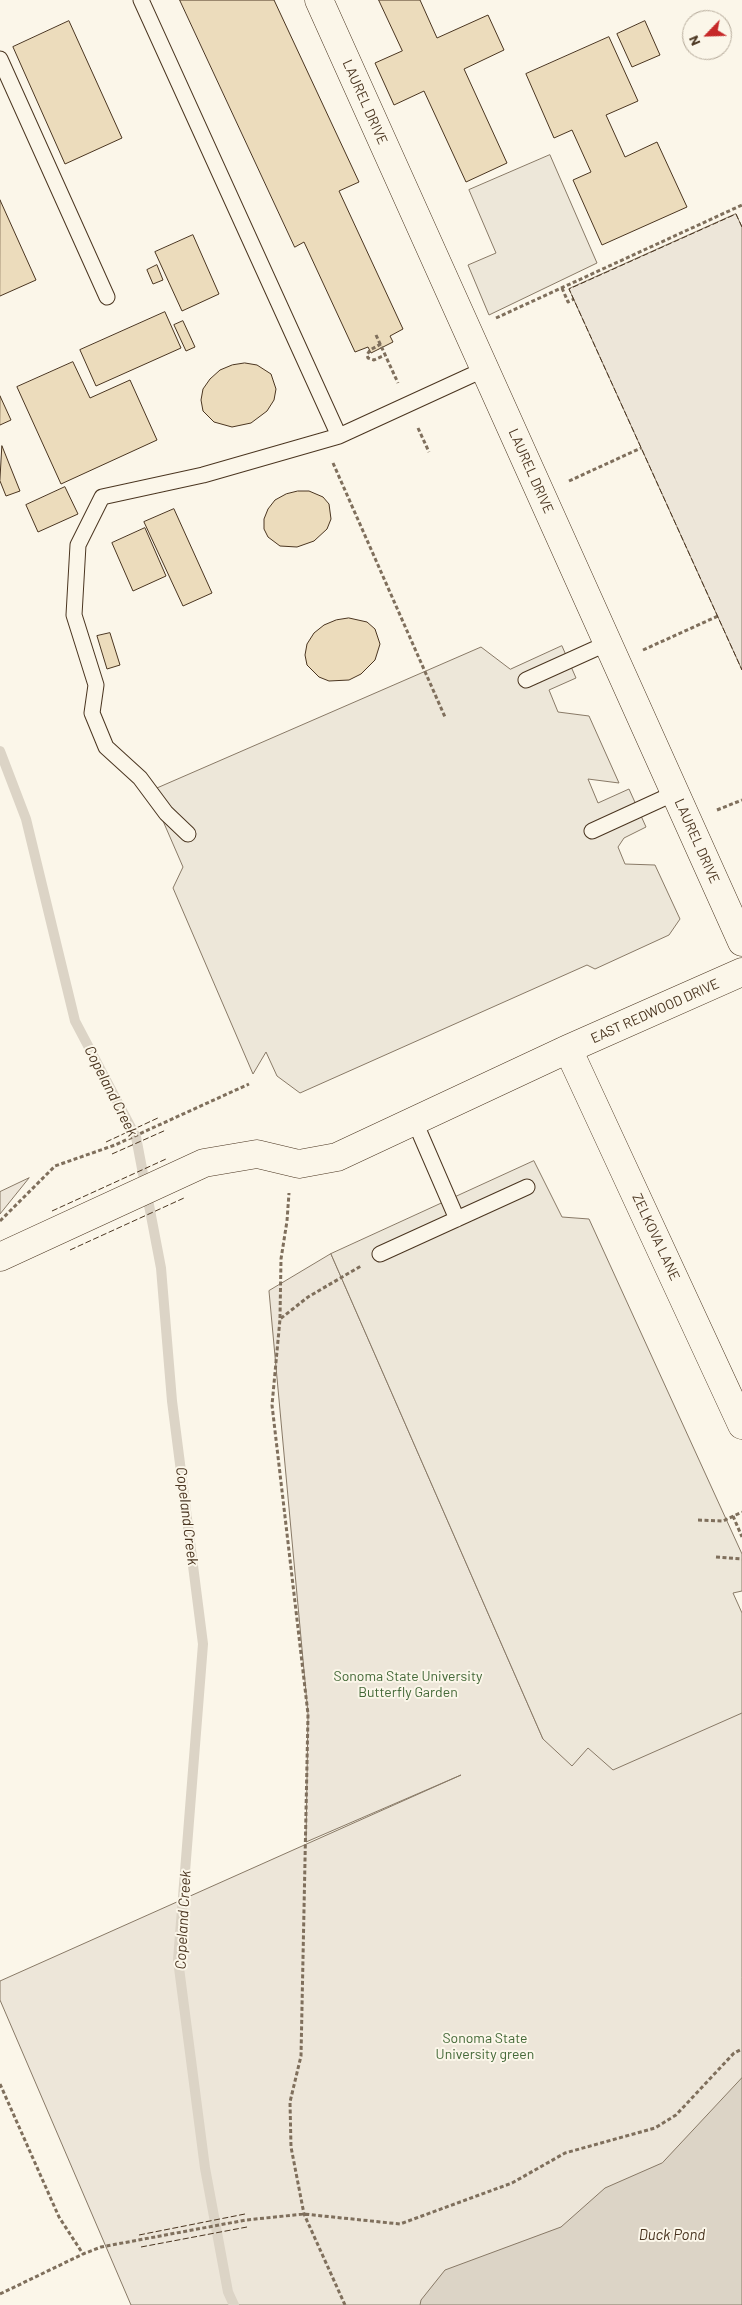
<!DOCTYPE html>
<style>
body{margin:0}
#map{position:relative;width:742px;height:2305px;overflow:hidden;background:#fbf6e9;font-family:Barlow,sans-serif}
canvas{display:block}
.north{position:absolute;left:682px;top:10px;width:50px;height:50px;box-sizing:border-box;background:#fbf6e9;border:1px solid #b4a999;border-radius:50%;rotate:246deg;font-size:14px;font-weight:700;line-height:20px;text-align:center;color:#4a3520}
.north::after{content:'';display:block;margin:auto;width:18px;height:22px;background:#c62828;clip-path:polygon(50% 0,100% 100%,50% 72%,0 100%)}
</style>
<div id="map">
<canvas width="742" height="2305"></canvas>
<div class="north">N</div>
</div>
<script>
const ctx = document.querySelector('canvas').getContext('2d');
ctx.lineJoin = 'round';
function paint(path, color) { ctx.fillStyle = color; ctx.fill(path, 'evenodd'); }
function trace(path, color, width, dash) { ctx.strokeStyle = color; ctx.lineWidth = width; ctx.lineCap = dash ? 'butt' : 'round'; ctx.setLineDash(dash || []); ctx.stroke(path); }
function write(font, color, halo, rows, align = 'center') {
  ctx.font = font + ' Barlow,sans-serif'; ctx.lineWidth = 4; ctx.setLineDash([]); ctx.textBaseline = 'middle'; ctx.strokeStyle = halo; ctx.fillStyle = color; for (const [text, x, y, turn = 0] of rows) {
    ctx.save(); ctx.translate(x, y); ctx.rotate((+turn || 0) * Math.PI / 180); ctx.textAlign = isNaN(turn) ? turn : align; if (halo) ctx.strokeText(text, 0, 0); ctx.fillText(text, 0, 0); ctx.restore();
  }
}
const green = new Path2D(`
 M736 214 742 227V670L569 289Z
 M29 1178 0 1214V1192Z
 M331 1254 543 1739 742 1650V2305H131L0 2000V1981L461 1775 306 1842 308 1714 269 1291Z`);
paint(green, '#ede6d9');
trace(green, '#887966', 1);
const parking = new Path2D(`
 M550 155 597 263 489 315 468 265 496 253 469 190Z
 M562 646 576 678 549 690 558 712 589 716 619 783 588 779 598 803 629 789 646 827 624 838 618 847 625 864 655 865 680 919 669 935 595 969 587 965 300 1093 277 1076 266 1052 253 1074 173 888 183 867 150 791 481 647 510 669Z
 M534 1161 562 1217 589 1219 742 1554V1591L733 1593 742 1613V1713L613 1770 588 1748 572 1766 543 1739 331 1254Z`);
paint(parking, '#ede7d9');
trace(parking, '#887966', 1);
const water = new Path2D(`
 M742 2078V2305H420L421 2300 445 2270 561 2227 605 2188 662 2163Z`);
paint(water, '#dcd4c6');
trace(water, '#887966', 1);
trace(new Path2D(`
 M0 751 26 819 75 1021 136 1137 161 1268 172 1401 203 1644 178 1960 205 2168 228 2292 234 2305`), '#dcd4c6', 10);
const building = new Path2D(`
 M180 0H274L359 182 339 191 403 329 390 336 393 342 371 353 368 347 355 352 304 242 295 247Z
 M379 0H420L437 38 488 15 504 50 464 69 507 163 466 182 424 91 394 105 375 63 402 51Z
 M69 21 122 138 65 164 13 47Z
 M645 21 660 55 632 67 617 34Z
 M609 37 638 101 606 115 625 157 657 142 687 207 602 245 573 180 591 172 572 130 554 138 526 74Z
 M0 200 36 280 0 296Z
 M193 235 219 294 182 311 155 252Z
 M157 265 163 280 153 284 147 270Z
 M165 312 181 348 96 386 80 350Z
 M183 321 195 347 186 351 174 325Z
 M73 362 90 398 130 380 157 440 61 484 17 387Z
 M245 363 257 365 271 374 276 389 274 400 267 411 251 423 232 427 214 422 203 411 201 400 203 389 210 379 220 370 232 365Z
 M0 396 11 420 0 425Z
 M2 446 20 491 6 496 0 481Z
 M65 487 78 514 38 532 26 505Z
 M298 491H309L323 497 329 504 331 519 327 529 314 541 297 547 280 546 268 537 264 529V519L268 509 275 500 286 494Z
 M174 509 212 593 183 606 144 522Z
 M145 528 166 576 133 591 112 543Z
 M349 618 367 622 375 629 380 644 375 660 361 674 349 680 329 681 319 677 307 665 305 655 307 644 314 633 324 625 336 620Z
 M110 633 120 665 107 669 97 636Z`);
paint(building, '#ecdcbc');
trace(building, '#4a3520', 1);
const lane = new Path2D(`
 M141 0 339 436 485 369
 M0 59 107 297
 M526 680 608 643
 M592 831 675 793
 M188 834 166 813 140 778 106 747 92 713 96 685 74 615 78 545 102 497 203 475 339 436
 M415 1122 457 1219
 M380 1254 527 1187`);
const street = new Path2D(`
 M319 0 742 942
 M568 1049 742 1425
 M0 1257 204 1163 257 1154 299 1164 337 1157 568 1049 742 972`);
trace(lane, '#4a3520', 17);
trace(street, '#4a3520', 29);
trace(new Path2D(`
 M562 288 568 302 574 299
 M496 318 742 205
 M376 335 398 383
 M381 344 370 350 367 355 368 358 374 360 385 355
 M418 428 429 452
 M333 463 445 717
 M569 481 641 448
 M643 650 718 616
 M717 810 742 800
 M0 1221 55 1166 115 1145 249 1084
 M280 1318 281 1259 287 1221 289 1193
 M733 1516 742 1537
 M698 1520 723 1521 742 1512
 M716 1557 742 1559
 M0 2084 59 2217 83 2254 101 2247 246 2220 304 2214 400 2224 512 2183 565 2153 655 2128 676 2115 734 2053 742 2049
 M0 2294 83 2254
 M345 2305 304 2214 291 2147 290 2102 301 2056 308 1714 272 1405 280 1319 308 1297 361 1266`), '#7f6f5c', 3, [4, 2.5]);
trace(lane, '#fbf6e9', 15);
trace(street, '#fbf6e9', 28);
trace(new Path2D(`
 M742 227 736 214 569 289 742 670
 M106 1142 160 1117
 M112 1154 166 1130
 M52 1211 166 1159
 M70 1250 184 1198
 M139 2235 245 2214
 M141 2247 247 2227`), '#4a3520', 1, [6, 2.5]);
write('14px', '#4a3520', '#fbf6e9', [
 ["LAUREL DRIVE",365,102,66],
 ["LAUREL DRIVE",531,471,66],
 ["LAUREL DRIVE",697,841,66],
 ["EAST REDWOOD DRIVE",655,1011,-24],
 ["ZELKOVA LANE",656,1237,65]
]);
write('14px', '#436837', '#fbf6e9', [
 ["Sonoma State University",408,1676],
 ["Butterfly Garden",408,1692],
 ["Sonoma State",485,2038],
 ["University green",485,2054]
]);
write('italic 15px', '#4a3520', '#fbf6e9', [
 ["Copeland Creek",111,1091,63],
 ["Copeland Creek",187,1516,83],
 ["Copeland Creek",183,1920,-87],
 ["Duck Pond",672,2235]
]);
</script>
